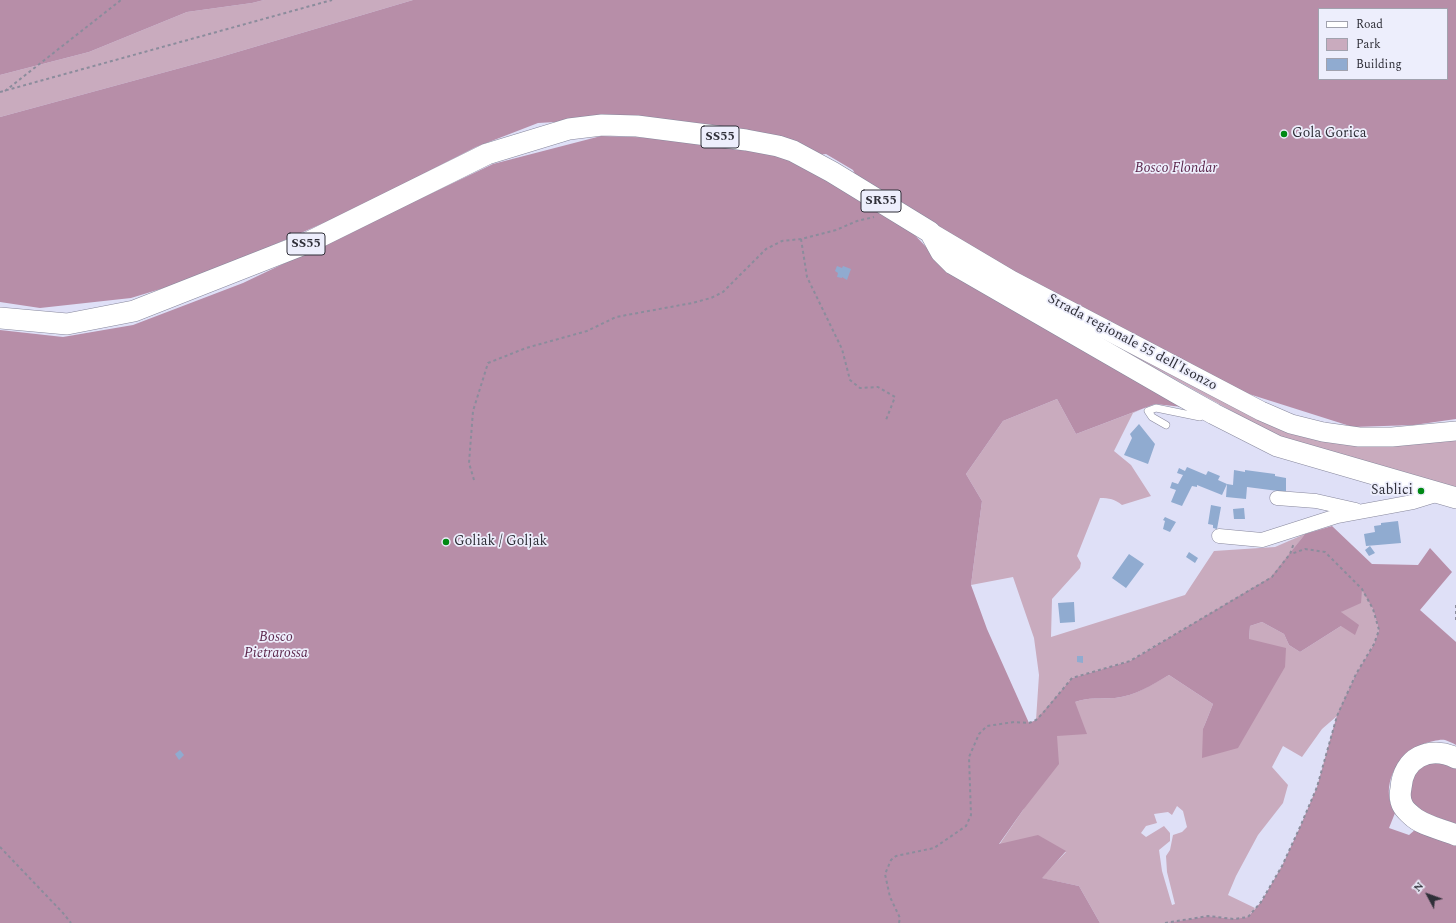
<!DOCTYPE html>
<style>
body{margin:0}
#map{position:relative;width:1456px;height:923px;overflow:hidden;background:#dfe0f7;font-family:Spectral,serif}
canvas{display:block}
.legend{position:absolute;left:1318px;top:8px;width:130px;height:72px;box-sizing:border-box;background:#edeefc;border:1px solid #a1a2ae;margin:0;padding:5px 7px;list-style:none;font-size:12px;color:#2f2f38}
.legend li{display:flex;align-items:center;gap:8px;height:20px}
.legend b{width:20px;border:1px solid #a1a2ae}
.north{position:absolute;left:1408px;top:875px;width:40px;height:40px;-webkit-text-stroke:3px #edeefc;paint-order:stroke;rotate:311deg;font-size:11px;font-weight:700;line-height:16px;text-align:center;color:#2f2f38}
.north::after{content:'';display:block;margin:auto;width:14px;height:18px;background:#2f2f38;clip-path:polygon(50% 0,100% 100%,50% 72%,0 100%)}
</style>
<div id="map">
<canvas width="1456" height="923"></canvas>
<ul class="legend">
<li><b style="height:5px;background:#fff"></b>Road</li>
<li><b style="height:11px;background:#c9abbe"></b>Park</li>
<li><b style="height:11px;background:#90abd0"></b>Building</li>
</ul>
<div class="north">N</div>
</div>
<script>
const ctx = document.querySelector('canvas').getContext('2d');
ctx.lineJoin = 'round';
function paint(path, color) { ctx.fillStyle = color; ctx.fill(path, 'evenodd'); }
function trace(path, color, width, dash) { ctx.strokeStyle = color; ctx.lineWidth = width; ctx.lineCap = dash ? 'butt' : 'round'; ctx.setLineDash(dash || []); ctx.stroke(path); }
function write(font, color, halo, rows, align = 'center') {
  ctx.font = font + ' Spectral,serif'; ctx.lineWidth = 3.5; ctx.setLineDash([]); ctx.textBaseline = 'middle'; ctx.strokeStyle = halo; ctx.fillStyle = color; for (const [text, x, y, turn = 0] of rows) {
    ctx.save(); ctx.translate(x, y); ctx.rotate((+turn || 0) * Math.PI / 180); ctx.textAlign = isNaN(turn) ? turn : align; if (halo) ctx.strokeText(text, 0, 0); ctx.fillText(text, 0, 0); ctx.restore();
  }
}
paint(new Path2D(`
 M264 0H413L217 58 0 117V75L89 52 187 12 252 3Z
 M1021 293 1278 426 1456 437V490L1297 445 1246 419Z
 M1057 399 1076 434 1142 409 1133 413 1114 451 1131 465 1151 496 1122 505C1115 499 1109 498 1100 498L1077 556 1081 563 1080 568 1052 599 1051 637 1185 595 1214 551 1275 547 1305 534 1272 577 1130 661 1072 678 1043 713 1036 720 1039 675 1034 638 1013 577 971 585 982 501 966 474 1003 421Z
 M1362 589 1373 609 1379 630 1374 644 1356 674 1337 716 1322 729 1302 757 1283 746 1272 767 1288 785 1283 803 1258 835 1236 876 1228 895 1255 908 1248 917 1234 919 1208 916 1165 923H1100L1079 886 1041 878 1066 852 999 845 1023 810 1056 736 1075 702C1088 697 1101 699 1115 698 1135 696 1151 685 1169 675L1213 704 1203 729 1249 639 1250 626 1262 622 1284 634 1289 645 1300 652 1341 626V612ZM1177 806 1183 811 1187 827 1182 832 1173 835 1170 850 1166 856 1167 872 1175 904 1172 905 1162 871 1159 850 1170 841V833L1164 826 1146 837 1141 833 1146 826 1157 823 1154 814 1168 812 1172 815Z`), '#c9abbe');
paint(new Path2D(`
 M0 0H264L252 3 187 12 89 52 0 75Z
 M413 0H1456V419L1414 425 1353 427 1230 388 1034 286 858 180 853 170 826 154 816 155 622 118 538 123 476 147 344 214 203 276 131 298 40 308 0 302V117L217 58ZM1319 9H1447V79H1319Z
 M601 136 663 138 735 146 785 157 824 176 908 228 929 250 936 262 946 270 1192 408 1155 404 1076 434 1057 399 1003 421 966 474 982 501 971 585 987 629 1029 723 1036 720 1072 678 1130 661 1271 577 1305 534 1332 526 1372 564 1418 565 1430 548 1452 572 1420 610 1456 642V745C1453 743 1448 741 1445 740 1439 739 1431 742 1426 743 1403 750 1384 776 1390 801 1391 805 1393 809 1395 813L1389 828 1409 835 1416 829 1456 845V923H1165L1208 916 1234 919 1248 917 1261 902 1282 866 1300 827 1317 787 1337 715 1356 674 1374 644 1379 630 1373 609 1362 590 1361 603 1341 612 1359 625 1355 635 1341 626 1300 652 1289 645 1284 634 1262 622 1250 626 1249 639 1286 648 1285 667 1238 748 1202 758 1203 729 1213 704 1169 675C1152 685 1135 696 1115 698 1101 699 1088 697 1075 702L1087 734 1057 736 1059 764 1023 810 999 844 1038 835 1066 851 1042 878 1079 886 1100 923H0V330L63 337 133 325 243 283 493 164Z
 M1445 763 1456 769V824L1420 811 1413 805 1410 797V780L1422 764Z`), '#b78ea8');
paint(new Path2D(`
 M837 266 842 268 843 266 851 269 847 280 842 277V278L837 277 838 273 835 271Z
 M1139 424 1155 444 1148 464 1124 455 1132 438 1130 434Z
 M1187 467 1206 475 1208 471 1220 476 1218 480 1227 484 1222 495 1197 485V487L1192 486 1182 506 1171 502 1176 490 1170 488 1172 482 1178 484 1183 475 1177 473 1179 468 1185 471Z
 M1234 470 1245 472V470L1275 474V476L1286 478V492L1247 487 1246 499 1226 497 1227 484 1233 485Z
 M1211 505 1221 507 1217 529 1213 528V525L1208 524Z
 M1244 508 1245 519H1234L1233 509Z
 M1165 517 1176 522 1170 532 1163 529 1165 521 1163 520Z
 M1398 521 1401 543 1366 546 1364 534 1375 532 1374 526 1381 525V523Z
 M1370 546 1375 553 1369 556 1365 550Z
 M1189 552 1198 558 1195 563 1186 557Z
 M1129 554 1144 564 1126 588 1112 578Z
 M1074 602 1075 622 1060 623 1058 603Z
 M1077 656H1083V663L1077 662Z
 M180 750 184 755 179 760 175 754Z`), '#90abd0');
const service = new Path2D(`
 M1166 425 1152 417 1148 411 1156 408 1200 417 1204 414`);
const minor = new Path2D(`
 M1277 498 1316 501 1356 510
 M1219 536 1262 540 1337 516 1413 502 1439 494`);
const secondary = new Path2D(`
 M930 232 1011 280 1261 411 1291 424 1323 432 1359 437H1392L1456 431`);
const primary = new Path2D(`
 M0 318 67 324 134 311 307 243 487 154 569 129 602 125 637 126 746 140 778 146 793 151 832 172 930 232 941 252 953 264 1175 392 1214 414 1277 446 1456 498
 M1456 758C1429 745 1403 758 1401 788 1400 793 1400 801 1403 806 1404 809 1409 813 1411 815 1422 826 1442 829 1456 835`);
trace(service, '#87879c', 8);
trace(minor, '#87879c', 15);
trace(secondary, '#87879c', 20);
trace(primary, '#87879c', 22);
trace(new Path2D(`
 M5 91 121 0
 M0 92 332 0
 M801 239 807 277 842 349 850 380 860 388 878 387 895 397 886 420
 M474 480 469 463 473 411 488 363 526 348 587 331 616 317 692 303 711 298 723 292 766 249 782 241 801 239 836 230 857 221 874 217
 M1456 605V620
 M0 847 63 913 71 923
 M899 923 900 918 890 897 885 874 891 860 896 856 934 848 966 826 971 815 969 757 979 734 987 726 1014 722 1029 723 1036 720 1043 713 1072 678 1130 661 1272 577 1290 554 1294 543
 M1165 923 1208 916 1234 919 1248 917 1261 902 1282 866 1300 827 1317 787 1337 716 1356 674 1374 644 1379 630 1373 609 1362 589 1325 552 1305 549 1291 554`), '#8b8c9c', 2, [3, 3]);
trace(service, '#fff', 7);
trace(minor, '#fff', 14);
trace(secondary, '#fff', 19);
trace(primary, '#fff', 21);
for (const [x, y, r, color] of [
 [1284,134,4,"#008914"],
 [1421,491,4,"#008914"],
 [446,542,4,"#008914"]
]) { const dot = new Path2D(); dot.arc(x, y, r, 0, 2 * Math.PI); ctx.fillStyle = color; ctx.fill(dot); trace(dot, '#edeefc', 1.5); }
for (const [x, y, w] of [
 [720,137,38],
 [881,201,40],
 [306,244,38]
]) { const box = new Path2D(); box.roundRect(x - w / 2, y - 11, w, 22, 3); ctx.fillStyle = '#edeefc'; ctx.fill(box); trace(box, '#2f2f38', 1); }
write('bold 13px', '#2f2f38', null, [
 ["SS55",720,137],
 ["SR55",881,201],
 ["SS55",306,244]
]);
write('14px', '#2f2f38', '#edeefc', [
 ["Gola Gorica",1292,134],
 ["Sablici",1413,491,"right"],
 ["Goliak / Goljak",454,542]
], 'left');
write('italic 14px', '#5c274c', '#edeefc', [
 ["Bosco Flondar",1176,169],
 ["Bosco",276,638],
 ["Pietrarossa",276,654]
]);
write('14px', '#2f2f38', '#edeefc', [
 ["Strada regionale 55 dell'Isonzo",1132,343,28]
]);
</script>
